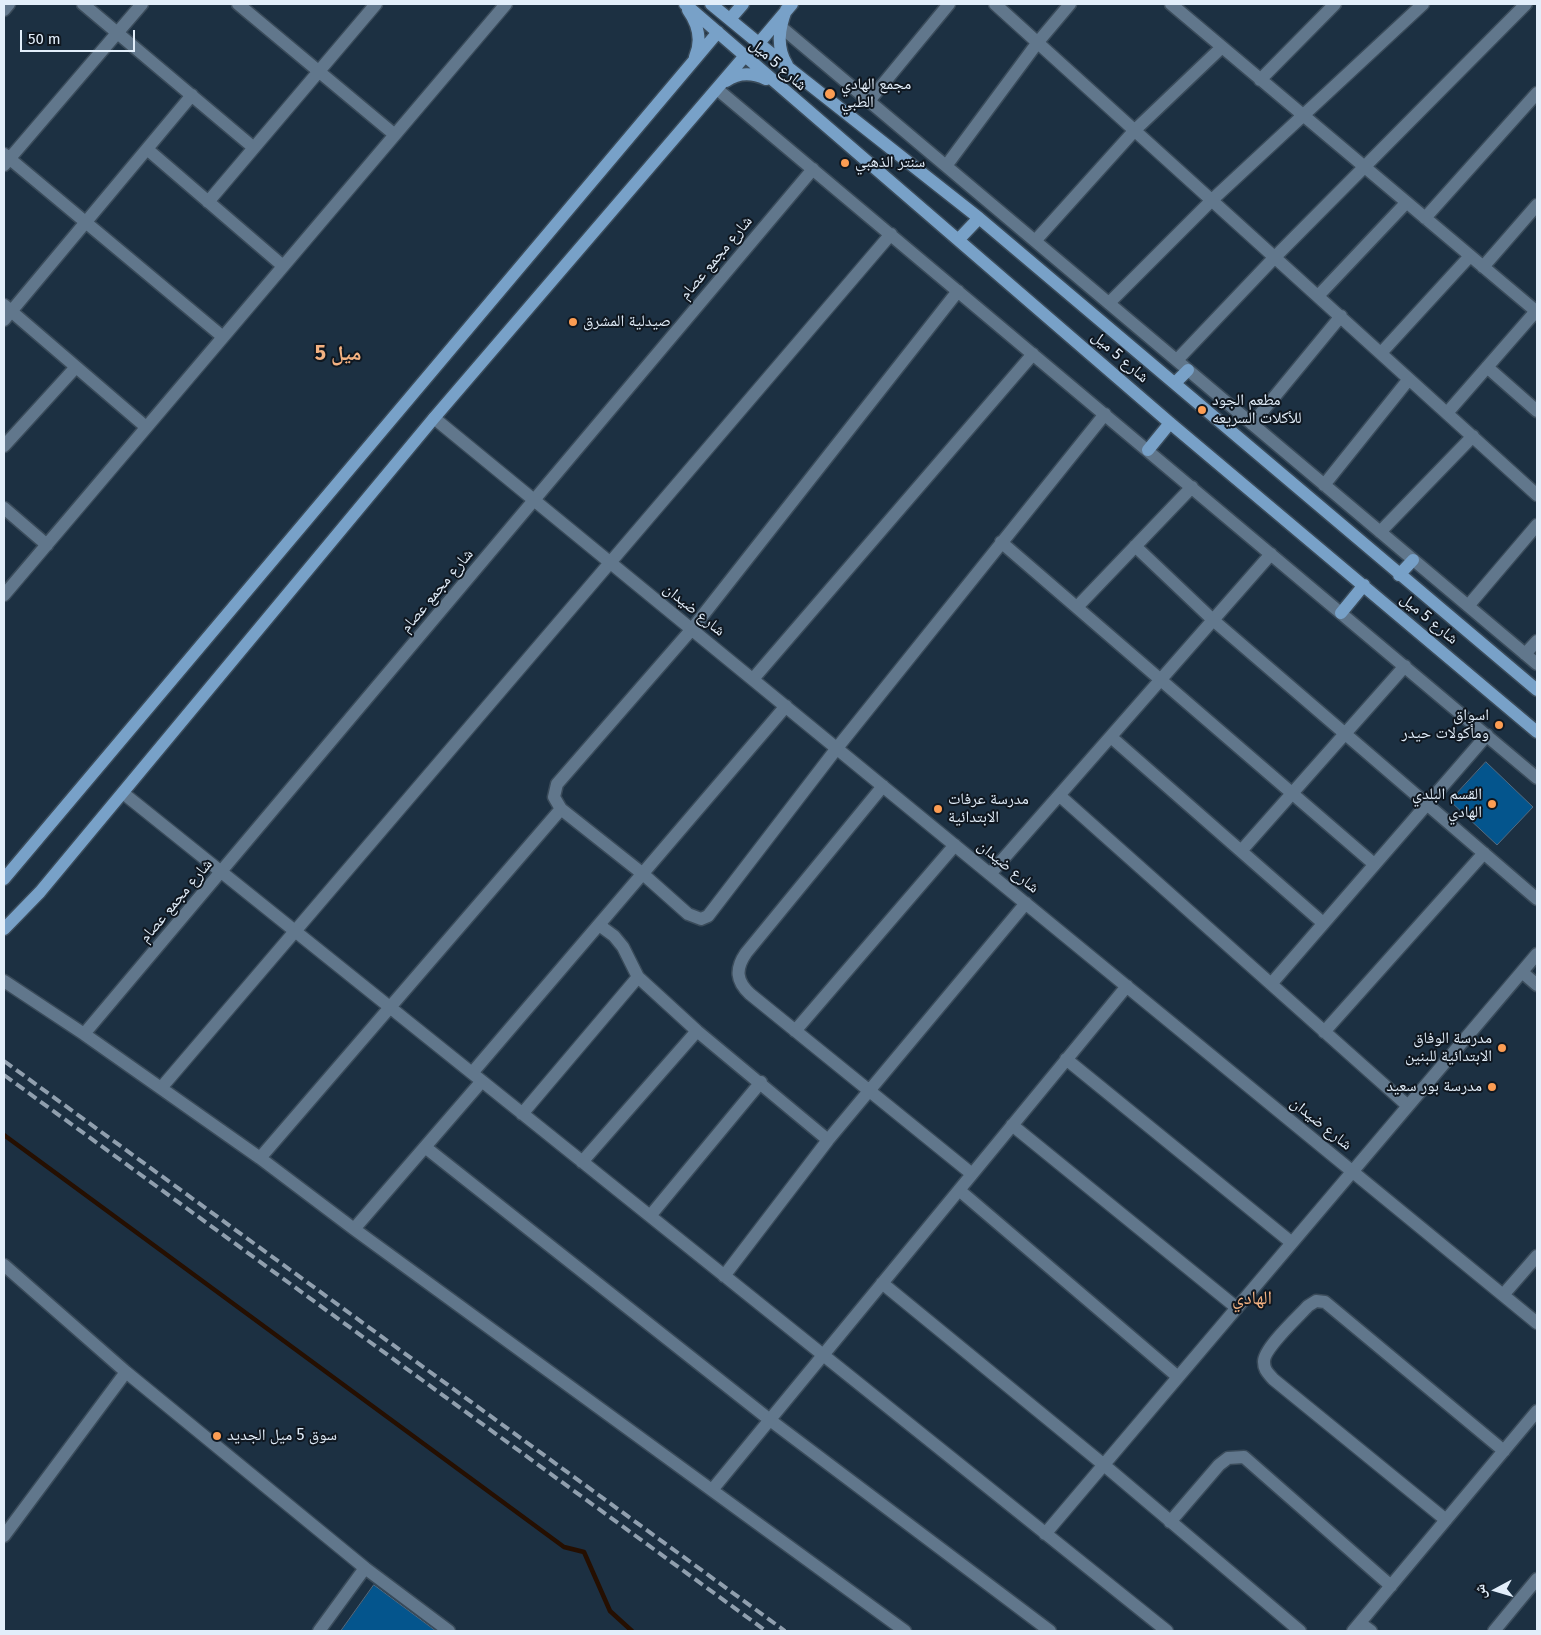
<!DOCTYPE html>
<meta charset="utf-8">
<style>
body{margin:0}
#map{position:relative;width:1541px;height:1635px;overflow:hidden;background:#1c3042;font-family:"Fira Sans","Noto Naskh Arabic",sans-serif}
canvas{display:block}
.frame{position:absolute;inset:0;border:5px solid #e2eefa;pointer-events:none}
.north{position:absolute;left:1471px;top:1565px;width:50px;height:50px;-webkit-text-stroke:4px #0f1720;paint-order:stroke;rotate:264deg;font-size:14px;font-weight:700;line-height:20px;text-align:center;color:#e2eefa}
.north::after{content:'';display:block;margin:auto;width:18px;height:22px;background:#e2eefa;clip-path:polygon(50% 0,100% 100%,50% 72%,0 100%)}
.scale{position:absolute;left:20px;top:30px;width:115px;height:22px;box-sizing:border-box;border:2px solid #e2eefa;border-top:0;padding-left:6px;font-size:15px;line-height:18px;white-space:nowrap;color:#e2eefa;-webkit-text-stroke:4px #0f1720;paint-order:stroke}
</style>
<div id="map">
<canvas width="1541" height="1635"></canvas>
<div class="frame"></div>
<div class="north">ش</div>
<div class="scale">50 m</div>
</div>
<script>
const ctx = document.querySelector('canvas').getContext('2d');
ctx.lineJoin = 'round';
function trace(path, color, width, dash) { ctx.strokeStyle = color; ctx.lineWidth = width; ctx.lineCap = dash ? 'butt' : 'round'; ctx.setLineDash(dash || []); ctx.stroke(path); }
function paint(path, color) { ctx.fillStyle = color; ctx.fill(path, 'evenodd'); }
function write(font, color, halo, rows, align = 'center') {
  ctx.font = font + ' "Fira Sans","Noto Naskh Arabic",sans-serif'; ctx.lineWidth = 4; ctx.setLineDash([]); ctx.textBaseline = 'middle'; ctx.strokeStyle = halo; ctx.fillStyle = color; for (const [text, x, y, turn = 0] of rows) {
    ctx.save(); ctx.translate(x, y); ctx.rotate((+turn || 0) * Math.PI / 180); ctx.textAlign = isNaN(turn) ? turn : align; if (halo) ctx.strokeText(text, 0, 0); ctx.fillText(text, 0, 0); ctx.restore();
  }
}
trace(new Path2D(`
 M4 1135 564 1547 584 1552 610 1611 632 1631`), '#250f01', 4.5);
const building = new Path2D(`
 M1486 762 1533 807 1497 845 1450 801Z
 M374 1585 436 1631H341Z`);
paint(building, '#04558d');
trace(building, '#556b80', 1);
const minor = new Path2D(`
 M83 4 254 148
 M238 4 395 135
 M995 4 1537 495
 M1171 4 1537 312
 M4 10 9 4
 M781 27 1537 664
 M1260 80 1335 4
 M717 89 1537 778
 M869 101 949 4
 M147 149 283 266
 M4 154 223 337
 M4 165 142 4
 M946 166 1038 42 1070 4
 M208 202 376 4
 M1425 218 1537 93
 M1035 241 1135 130 1221 48
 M1483 267 1537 205
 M958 291 692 629 557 784 554 797 561 809 643 874 688 914 701 919 708 916 837 748 1105 414
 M1318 296 1406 203
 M1109 303 1212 200 1423 4
 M4 305 146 427
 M4 320 192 95
 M1381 353 1470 256
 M1177 360 1275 257 1526 4
 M1487 367 1537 411
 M1447 413 1537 310
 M434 418 1537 1323
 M1252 424 1341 316
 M4 446 76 367
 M1324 485 1409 379
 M4 508 47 545
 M1380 532 1473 436
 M1001 542 1374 864
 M1135 546 1213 620 1537 899
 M4 595 506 4
 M1468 606 1537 525
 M1077 607 1192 487
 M1525 654 1537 641
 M753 679 1033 354
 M1111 737 1323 923
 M883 786 746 953C735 969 736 981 750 994L972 1174
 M123 793 1167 1631
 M1060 796 1408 1106
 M1241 851 1405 666
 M990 874 1271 554
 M599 925 614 936 623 947 638 977 697 1031 828 1140
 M1522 972 1537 985
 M4 981 84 1034 260 1158 354 1229 905 1631
 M1271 984 1487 735
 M795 1031 955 845
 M1324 1032 1484 853
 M84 1034 813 169
 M1066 1059 1292 1243
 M472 1073 786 706
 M161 1088 891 234
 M522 1114 638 977
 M1012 1125 1237 1308
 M425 1147 770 1420 1050 1631
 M260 1158 561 809
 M582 1162 697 1031
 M959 1190 1178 1377
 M650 1216 761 1082
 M354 1229 482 1081
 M4 1265 126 1372 365 1568
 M724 1276 828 1140 1026 903
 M882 1283 1104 1465 1300 1631
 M1503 1295 1537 1256
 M712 1490 1127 986
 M1446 1520 1273 1379C1268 1373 1264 1370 1264 1362 1263 1349 1298 1317 1308 1306L1316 1301 1325 1302 1504 1451
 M1170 1522 1219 1465 1228 1458 1244 1457 1391 1586
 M1045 1534 1537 954
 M4 1536 126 1372
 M1360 1623 1371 1631
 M319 1631 365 1568 449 1631
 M1353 1631 1537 1411
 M1494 1631 1537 1579`);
const major = new Path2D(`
 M685 4 1170 423 1537 732
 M711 4 790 69 979 218 1537 690
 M688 10C698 24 702 41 695 57
 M786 10C779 29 776 47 787 65
 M730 19 743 4
 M759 43 792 4
 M726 81C739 72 753 73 766 79
 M959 239 979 218
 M1175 383 1188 370
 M1148 450 1170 423
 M1399 575 1413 560
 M1341 613 1364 585
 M4 879 718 32
 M4 929 40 892 434 418 744 57`);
trace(minor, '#3a4b5a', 15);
trace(major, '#3a4b5a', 15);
trace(minor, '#61778c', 12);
trace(major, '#78a1c8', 12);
trace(new Path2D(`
 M4 1061 785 1631
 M4 1075 766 1631`), '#909fae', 4, [10, 5]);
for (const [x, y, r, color] of [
 [830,94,6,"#fc9d53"],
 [845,163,5,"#fc9d53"],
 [573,322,5,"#fc9d53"],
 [1202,410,5,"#fc9d53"],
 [1499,725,5,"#fc9d53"],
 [1492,804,5,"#fc9d53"],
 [938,809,5,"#fc9d53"],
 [1502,1048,5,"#fc9d53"],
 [1492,1087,5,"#fc9d53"],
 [217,1436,5,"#fc9d53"]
]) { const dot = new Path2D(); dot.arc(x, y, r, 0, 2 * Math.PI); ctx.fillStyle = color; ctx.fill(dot); trace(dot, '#0f1720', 2); }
write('16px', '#e2eefa', '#0f1720', [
 ["شارع 5 ميل",778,65,41],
 ["شارع مجمع عصام",716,258,-50],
 ["شارع 5 ميل",1120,357,41],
 ["شارع مجمع عصام",437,591,-50],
 ["شارع ضيدان",694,610,39],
 ["شارع 5 ميل",1429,619,40],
 ["شارع ضيدان",1008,867,39],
 ["شارع مجمع عصام",176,901,-50],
 ["شارع ضيدان",1321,1124,39]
]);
write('16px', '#e2eefa', '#0f1720', [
 ["مجمع الهادي",841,85],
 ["الطبي",841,103],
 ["سنتر الذهبي",855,163],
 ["صيدلية المشرق",583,322],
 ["مطعم الجود",1212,401],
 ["للأكلات السريعه",1212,419],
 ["اسواق",1489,716,"right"],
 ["ومأكولات حيدر",1489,734,"right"],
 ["القسم البلدي",1482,795,"right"],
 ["الهادي",1482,813,"right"],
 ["مدرسة عرفات",948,800],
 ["الابتدائية",948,818],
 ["مدرسة الوفاق",1492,1039,"right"],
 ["الابتدائية للبنين",1492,1057,"right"],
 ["مدرسة بور سعيد",1482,1087,"right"],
 ["سوق 5 ميل الجديد",227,1436]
], 'left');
write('19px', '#f4b282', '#0f1720', [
 ["الهادي",1252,1299]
]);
write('bold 21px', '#f4b282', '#0f1720', [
 ["5 ميل",338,354]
]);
</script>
